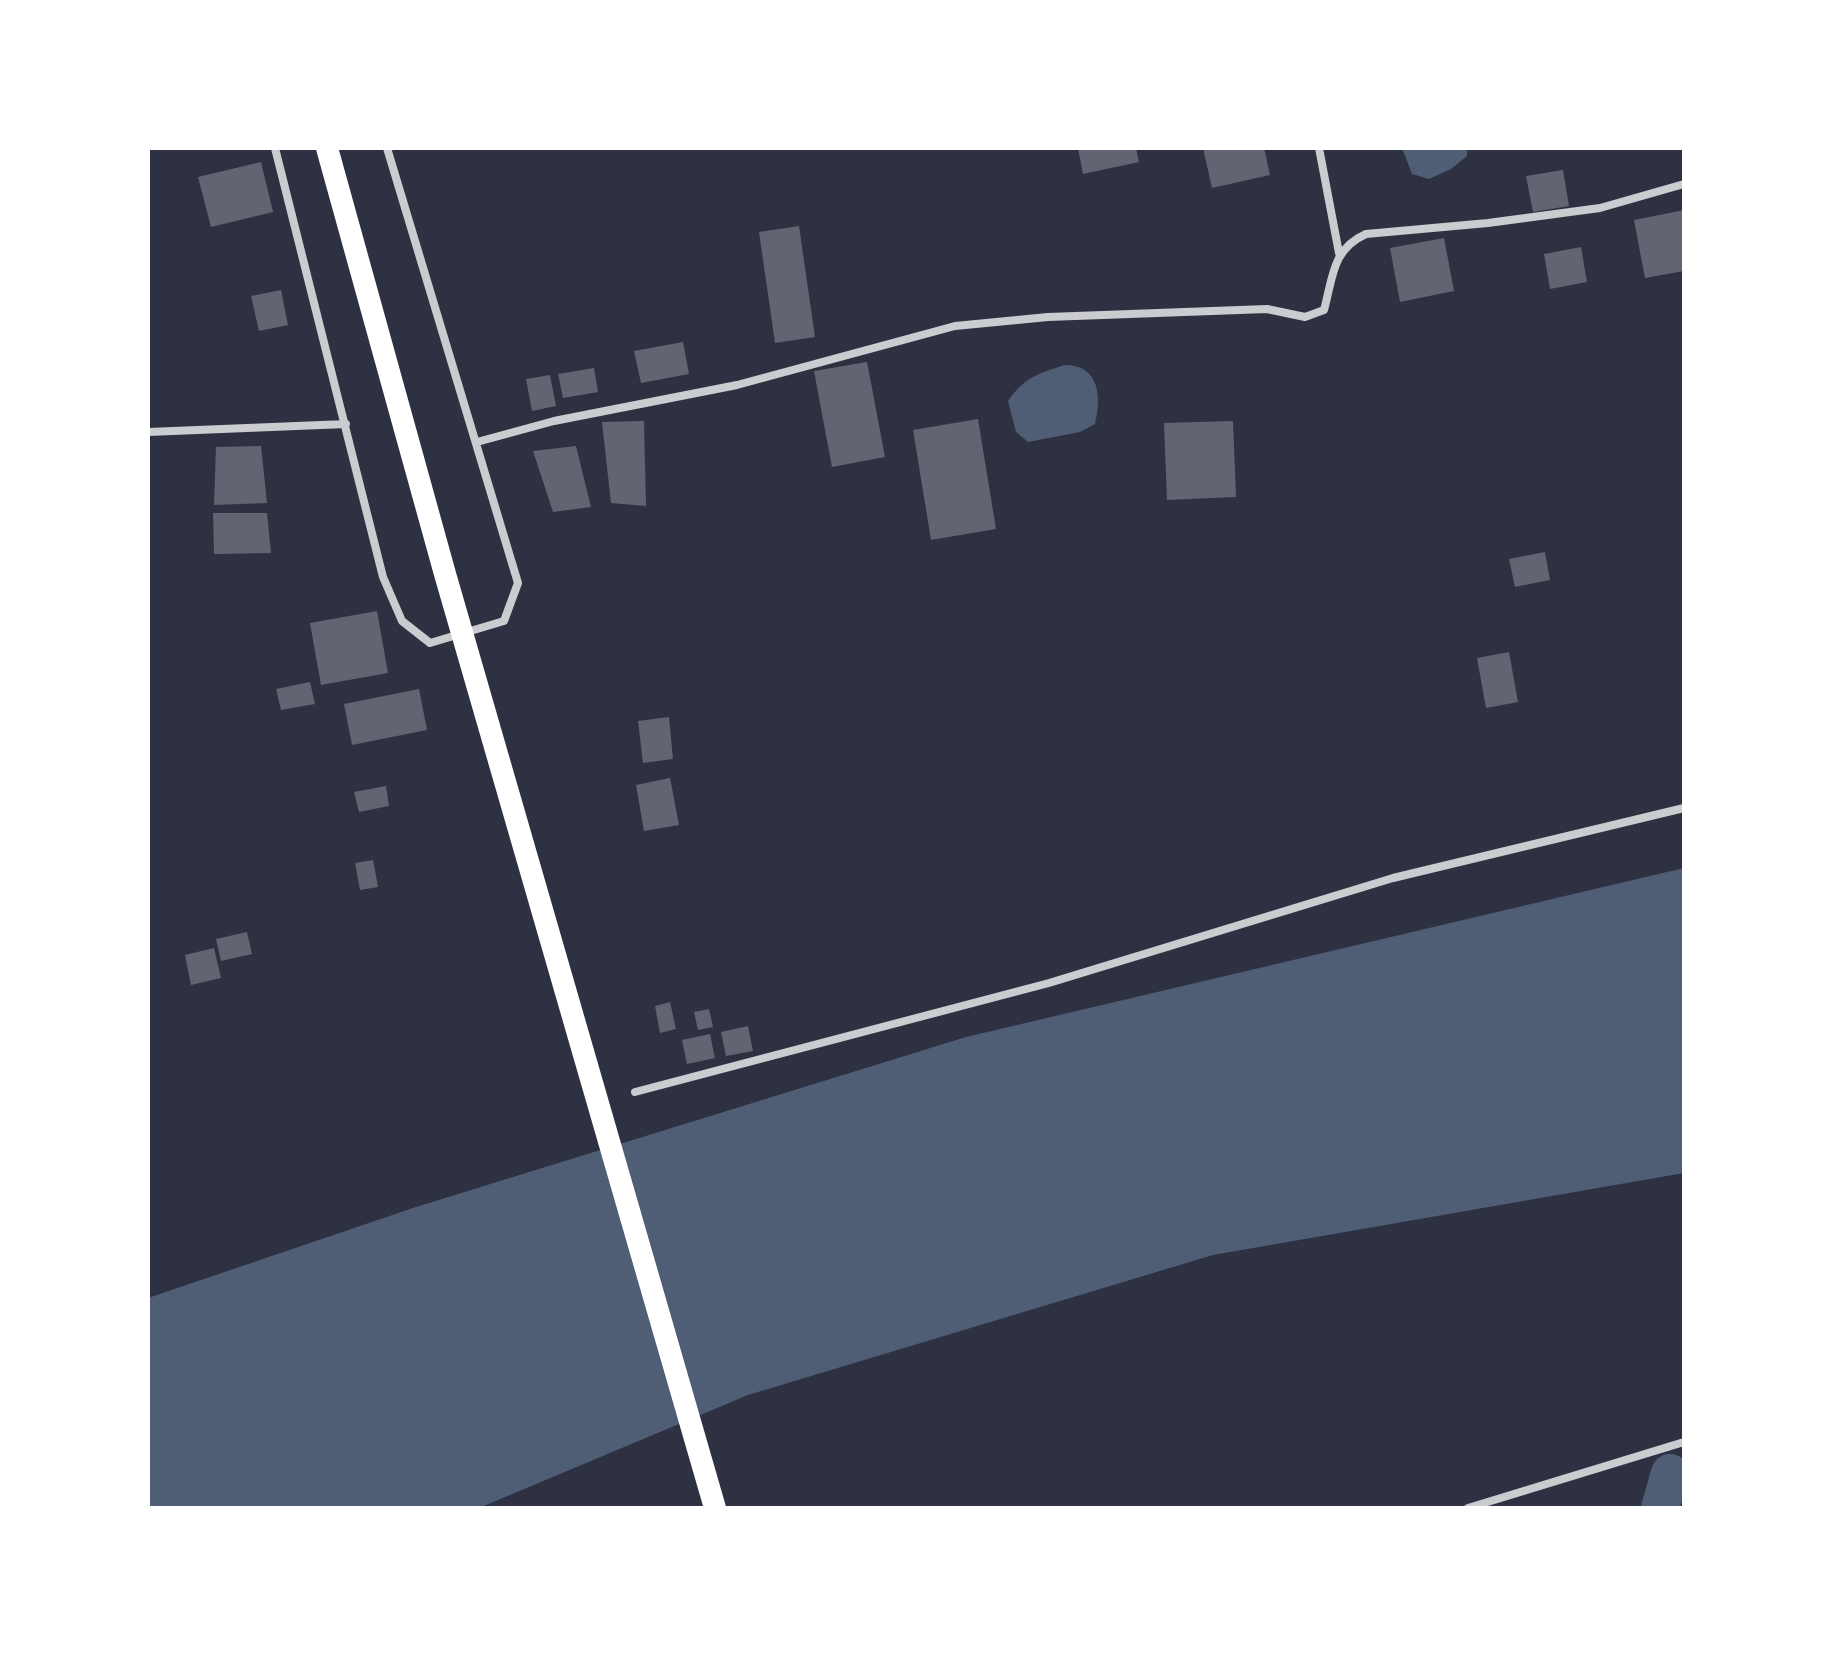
<!DOCTYPE html>
<style>
body{margin:0}
#map{position:relative;width:1832px;height:1656px;overflow:hidden;background:#2d3142;font-family:Roboto,sans-serif}
canvas{display:block}
.frame{position:absolute;inset:0;border:150px solid #fff;pointer-events:none}
</style>
<div id="map">
<canvas width="1832" height="1656"></canvas>
<div class="frame"></div>
</div>
<script>
const ctx = document.querySelector('canvas').getContext('2d');
ctx.lineJoin = 'round';
function paint(path, color) { ctx.fillStyle = color; ctx.fill(path, 'evenodd'); }
function trace(path, color, width, dash) { ctx.strokeStyle = color; ctx.lineWidth = width; ctx.lineCap = dash ? 'butt' : 'round'; ctx.setLineDash(dash || []); ctx.stroke(path); }
paint(new Path2D(`
 M1402 148H1467V156L1451 169 1429 179 1412 174Z
 M1065 365C1099 365 1102 396 1095 424L1080 432 1028 442 1016 432 1008 401C1025 377 1037 374 1065 365Z
 M1684 868V1173L1213 1255 748 1395 479 1508H148V1298L416 1207 966 1037Z`), '#4f5d75');
trace(new Path2D(`
 M1660 1508 1670 1473`), '#4f5d75', 38);
paint(new Path2D(`
 M1078 148H1136L1139 162 1083 174Z
 M1203 148H1264L1270 175 1212 188Z
 M261 162 273 212 211 227 198 177Z
 M1563 170 1569 206 1533 212 1526 176Z
 M1684 210V271L1645 278 1634 220Z
 M799 226 815 337 775 343 759 232Z
 M1444 238 1454 291 1400 302 1390 248Z
 M1581 247 1587 282 1550 289 1544 254Z
 M281 290 288 325 259 331 251 296Z
 M683 342 689 374 641 383 634 351Z
 M867 362 885 457 832 467 814 371Z
 M594 368 598 392 563 398 558 374Z
 M550 375 556 406 532 411 526 379Z
 M978 419 996 529 931 540 913 430Z
 M644 421 646 506 611 503 602 422Z
 M1233 421 1236 497 1167 500 1164 423Z
 M261 446 267 503 214 505 216 447Z
 M576 446 591 507 553 512 533 451Z
 M213 513H267L271 553 214 554Z
 M1545 552 1550 580 1515 587 1509 559Z
 M377 611 388 673 321 685 310 623Z
 M1509 652 1518 702 1486 708 1477 658Z
 M310 682 315 704 281 710 276 689Z
 M419 689 427 730 352 745 344 704Z
 M669 717 673 759 643 763 638 721Z
 M670 778 679 825 644 831 636 785Z
 M386 786 389 806 359 812 354 792Z
 M373 860 378 887 360 890 355 863Z
 M247 932 252 954 221 961 216 939Z
 M214 948 221 978 191 985 185 955Z
 M670 1002 676 1029 660 1033 655 1006Z
 M709 1009 713 1027 698 1030 694 1012Z
 M748 1026 753 1051 726 1056 721 1032Z
 M710 1034 715 1058 687 1064 682 1040Z`), '#626471');
trace(new Path2D(`
 M275 148 383 577 402 621 430 643 504 621 518 583 387 148
 M1319 148 1339 253
 M148 432 346 424
 M477 442 554 421 737 385 955 326 1048 317 1267 309 1305 317 1324 310C1333 277 1332 249 1366 234L1488 223 1600 208 1684 184
 M635 1092 1049 983 1393 878 1684 808
 M1468 1508 1684 1442`), '#caccd0', 8);
trace(new Path2D(`
 M327 148 445 574 715 1508`), '#fff', 22);
</script>
